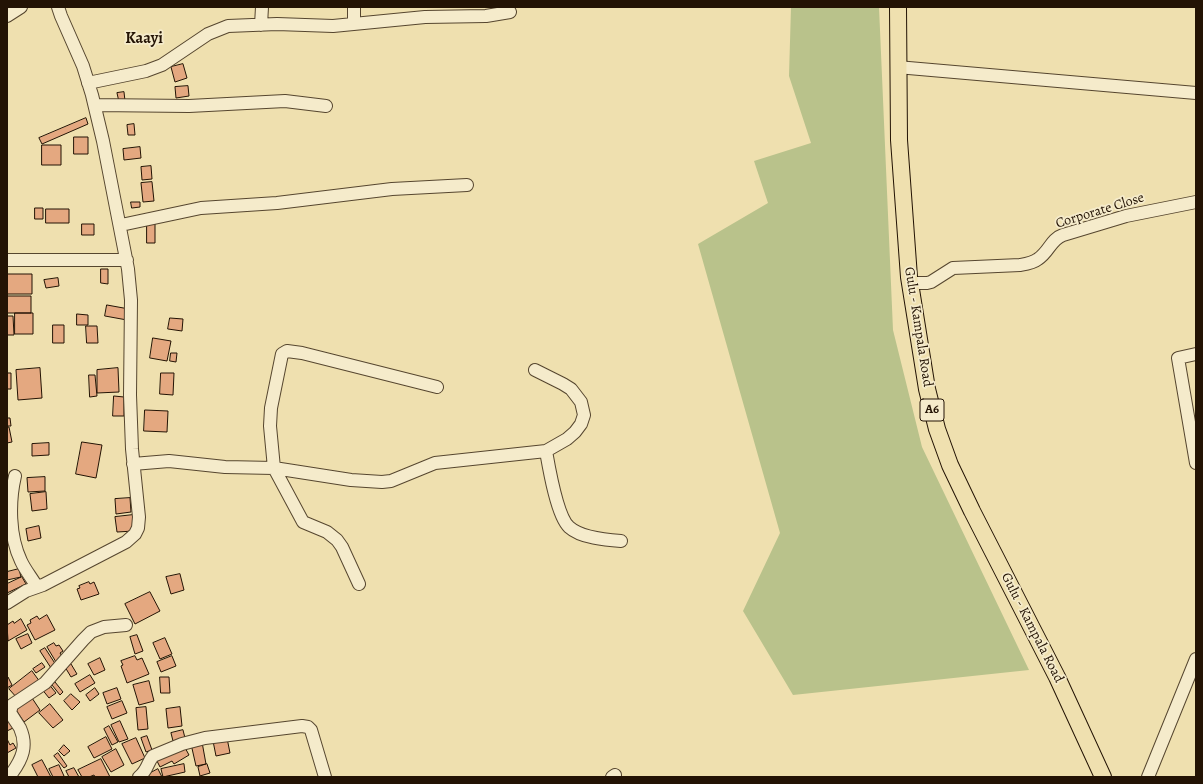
<!DOCTYPE html>
<style>
body{margin:0}
#map{position:relative;width:1203px;height:784px;overflow:hidden;background:#efe0af;font-family:Alegreya,serif}
canvas{display:block}
.frame{position:absolute;inset:0;border:8px solid #231304;pointer-events:none}
</style>
<div id="map">
<canvas width="1203" height="784"></canvas>
<div class="frame"></div>
</div>
<script>
const ctx = document.querySelector('canvas').getContext('2d');
ctx.lineJoin = 'round';
function paint(path, color) { ctx.fillStyle = color; ctx.fill(path, 'evenodd'); }
function trace(path, color, width, dash) { ctx.strokeStyle = color; ctx.lineWidth = width; ctx.lineCap = dash ? 'butt' : 'round'; ctx.setLineDash(dash || []); ctx.stroke(path); }
function write(font, color, halo, rows, align = 'center') {
  ctx.font = font + ' Alegreya,serif'; ctx.lineWidth = 3.5; ctx.setLineDash([]); ctx.textBaseline = 'middle'; ctx.strokeStyle = halo; ctx.fillStyle = color; for (const [text, x, y, turn = 0] of rows) {
    ctx.save(); ctx.translate(x, y); ctx.rotate((+turn || 0) * Math.PI / 180); ctx.textAlign = isNaN(turn) ? turn : align; if (halo) ctx.strokeText(text, 0, 0); ctx.fillText(text, 0, 0); ctx.restore();
  }
}
paint(new Path2D(`
 M791 7H879L893 330 922 447 1029 670 793 695 743 611 780 533 698 244 768 203 754 161 811 143 789 76Z`), '#b9c28b');
const building = new Path2D(`
 M183 64 187 78 175 82 171 67Z
 M188 86 189 96 176 98 175 87Z
 M124 92 125 101 119 102 117 93Z
 M86 118 88 124 42 144 39 138Z
 M134 124 135 135H128L127 125Z
 M74 137H88V154H74Z
 M42 145H61V165H42Z
 M140 147 141 158 124 160 123 149Z
 M151 166 152 179 142 180 141 167Z
 M152 182 154 201 143 202 141 183Z
 M131 202H140V207L132 208Z
 M35 208H43V219H35Z
 M46 209H69V223H46Z
 M82 224H94V235H82Z
 M147 224H155V243H147Z
 M101 269H108V284L101 283Z
 M7 274H32V294H7Z
 M58 278 59 286 46 288 44 280Z
 M7 296H31V313H7Z
 M107 305 129 309 127 320 105 316Z
 M15 313H33V334H15Z
 M77 314 88 315V325H77Z
 M7 316H13L14 335H7Z
 M170 318 183 319 182 331 168 329Z
 M53 325H64V343H53Z
 M86 326H97L98 343H87Z
 M153 338 171 341 167 361 150 358Z
 M171 353H177L176 362 170 361Z
 M40 368 42 398 18 400 16 370Z
 M118 368 119 392 97 393V370Z
 M7 373H11V389H7Z
 M161 373H174L173 395 160 394Z
 M89 375H95L97 396 90 397Z
 M114 396 124 397V416H113Z
 M145 410 168 411 167 432 144 431Z
 M7 418H10L11 426H7Z
 M7 427H9L12 442 7 443Z
 M82 442 102 445 96 478 76 474Z
 M49 443V455L32 456V444Z
 M45 477V491L28 492 27 478Z
 M46 492 47 509 32 511 30 494Z
 M130 498 131 512 116 514 115 499Z
 M133 515 134 531 117 532 115 517Z
 M39 526 41 538 28 541 26 529Z
 M19 569 21 577 7 580V572Z
 M180 574 184 590 171 594 166 577Z
 M22 577 26 584 7 593V584Z
 M89 582 90 584 94 582 99 594 81 600 77 589 80 588 79 586Z
 M150 592 160 611 135 624 125 604Z
 M47 615 55 630 35 640 27 625 31 623 30 620 37 616 39 619Z
 M21 619 27 630 8 641 7 625 13 621 14 623Z
 M28 634 32 643 21 649 16 639Z
 M137 635 143 651 135 654 130 637Z
 M165 638 172 654 160 659 153 643Z
 M54 643 56 646 59 645 63 651 60 653 63 658 56 662 47 647Z
 M45 648 56 665 51 668 40 651Z
 M135 656 137 660 142 658 149 674 127 683 121 666 123 665 121 661Z
 M172 656 176 666 161 672 157 662Z
 M100 658 105 670 94 675 88 664Z
 M42 663 45 667 36 673 33 669Z
 M71 664 77 674 71 677 65 667Z
 M32 671 40 682 18 699 9 689Z
 M90 675 95 683 80 692 75 684Z
 M7 677H8L12 685 7 688Z
 M160 677H169L170 693H161Z
 M149 681 154 701 139 705 133 685Z
 M55 682 63 692 60 695 52 685Z
 M48 683 56 693 49 698 41 688Z
 M95 688 99 694 90 701 86 695Z
 M117 688 121 699 107 704 103 693Z
 M71 694 80 702 72 710 64 701Z
 M32 698 40 710 24 722 16 710Z
 M122 701 127 713 112 719 107 707Z
 M50 704 63 720 53 728 39 713Z
 M146 707 148 729 138 730 136 708Z
 M180 707 182 726 168 728 166 709Z
 M7 718 13 728 7 731Z
 M120 721 128 739 119 742 111 725Z
 M109 726 118 742 112 745 104 729Z
 M183 730 185 738 173 741 171 733Z
 M147 736 152 750 146 752 141 738Z
 M106 737 112 749 94 758 88 747Z
 M136 738 145 758 132 764 122 744Z
 M227 738 230 753 216 756 213 741Z
 M7 739 10 745 13 743 16 748 7 753Z
 M202 742 206 764 196 766 191 744Z
 M183 744 189 755 174 764 172 761 160 767 156 759Z
 M64 745 70 751 64 756 59 751Z
 M116 749 124 765 111 772 102 757Z
 M58 753 67 766 64 768 54 756Z
 M101 759 110 777H95L94 775 89 777H82L78 770Z
 M42 760 51 777H38L32 765Z
 M184 764 185 772 163 777 161 769Z
 M207 764 210 773 200 776 198 767Z
 M59 765 64 776 61 777H53L49 769Z
 M74 768 79 777H69L66 771Z
 M158 769 162 777H143Z`);
paint(building, '#e4a880');
trace(building, '#231304', 1);
const minor = new Path2D(`
 M7 16 21 7
 M354 24V7
 M261 25 262 7
 M897 67 1196 93
 M88 83 146 71 162 65 208 34 228 26 277 24 333 26 425 17 486 16 510 12
 M95 105 189 106 285 101 326 106
 M121 225 201 208 277 203 392 189 467 185
 M7 260H127
 M909 277 913 283H927L931 282 953 268 1020 265C1026 264 1033 263 1038 259 1049 252 1051 239 1063 235L1126 216 1196 202
 M1196 354 1178 358 1196 463
 M546 451C549 468 557 516 569 527 581 538 606 540 621 541
 M133 464 169 461 225 467 274 468 351 480 382 482 391 481 435 463 546 451 567 439 575 432 581 424 584 415 581 402 571 389 563 384 535 370
 M15 476C9 502 9 536 21 561 25 570 32 578 37 587
 M359 584 342 547 337 540 327 532 303 522 274 468 270 426 271 408 282 354 287 351 302 353 437 387
 M7 603 26 591 43 585 126 542 135 534 138 528 139 517 132 449 130 395 131 300 128 269 103 141 92 95 83 66 61 16 58 7
 M12 773C22 759 28 746 20 728 17 723 13 718 10 712L12 705 45 683 83 640 91 632 104 627 126 625
 M139 777C148 770 147 763 153 756L182 744 205 738 302 726 308 727 311 730 325 777
 M612 777 615 775
 M1148 777 1196 659`);
const major = new Path2D(`
 M898 7 899 140 909 277 927 389 937 429 950 465 972 511 1057 677 1103 777`);
trace(minor, '#56462f', 14);
trace(major, '#231304', 18);
trace(minor, '#f5ebcb', 12);
trace(major, '#efe0af', 16);
for (const [x, y, w] of [
 [932,410,24]
]) { const box = new Path2D(); box.roundRect(x - w / 2, y - 11, w, 22, 3); ctx.fillStyle = '#f5ebcb'; ctx.fill(box); trace(box, '#231304', 1); }
write('bold 13px', '#231304', null, [
 ["A6",932,410]
]);
write('14px', '#231304', '#f5ebcb', [
 ["Corporate Close",1100,211,-17],
 ["Gulu - Kampala Road",918,327,81],
 ["Gulu - Kampala Road",1032,628,63]
]);
write('bold 16px', '#231304', '#f5ebcb', [
 ["Kaayi",144,39]
]);
</script>
